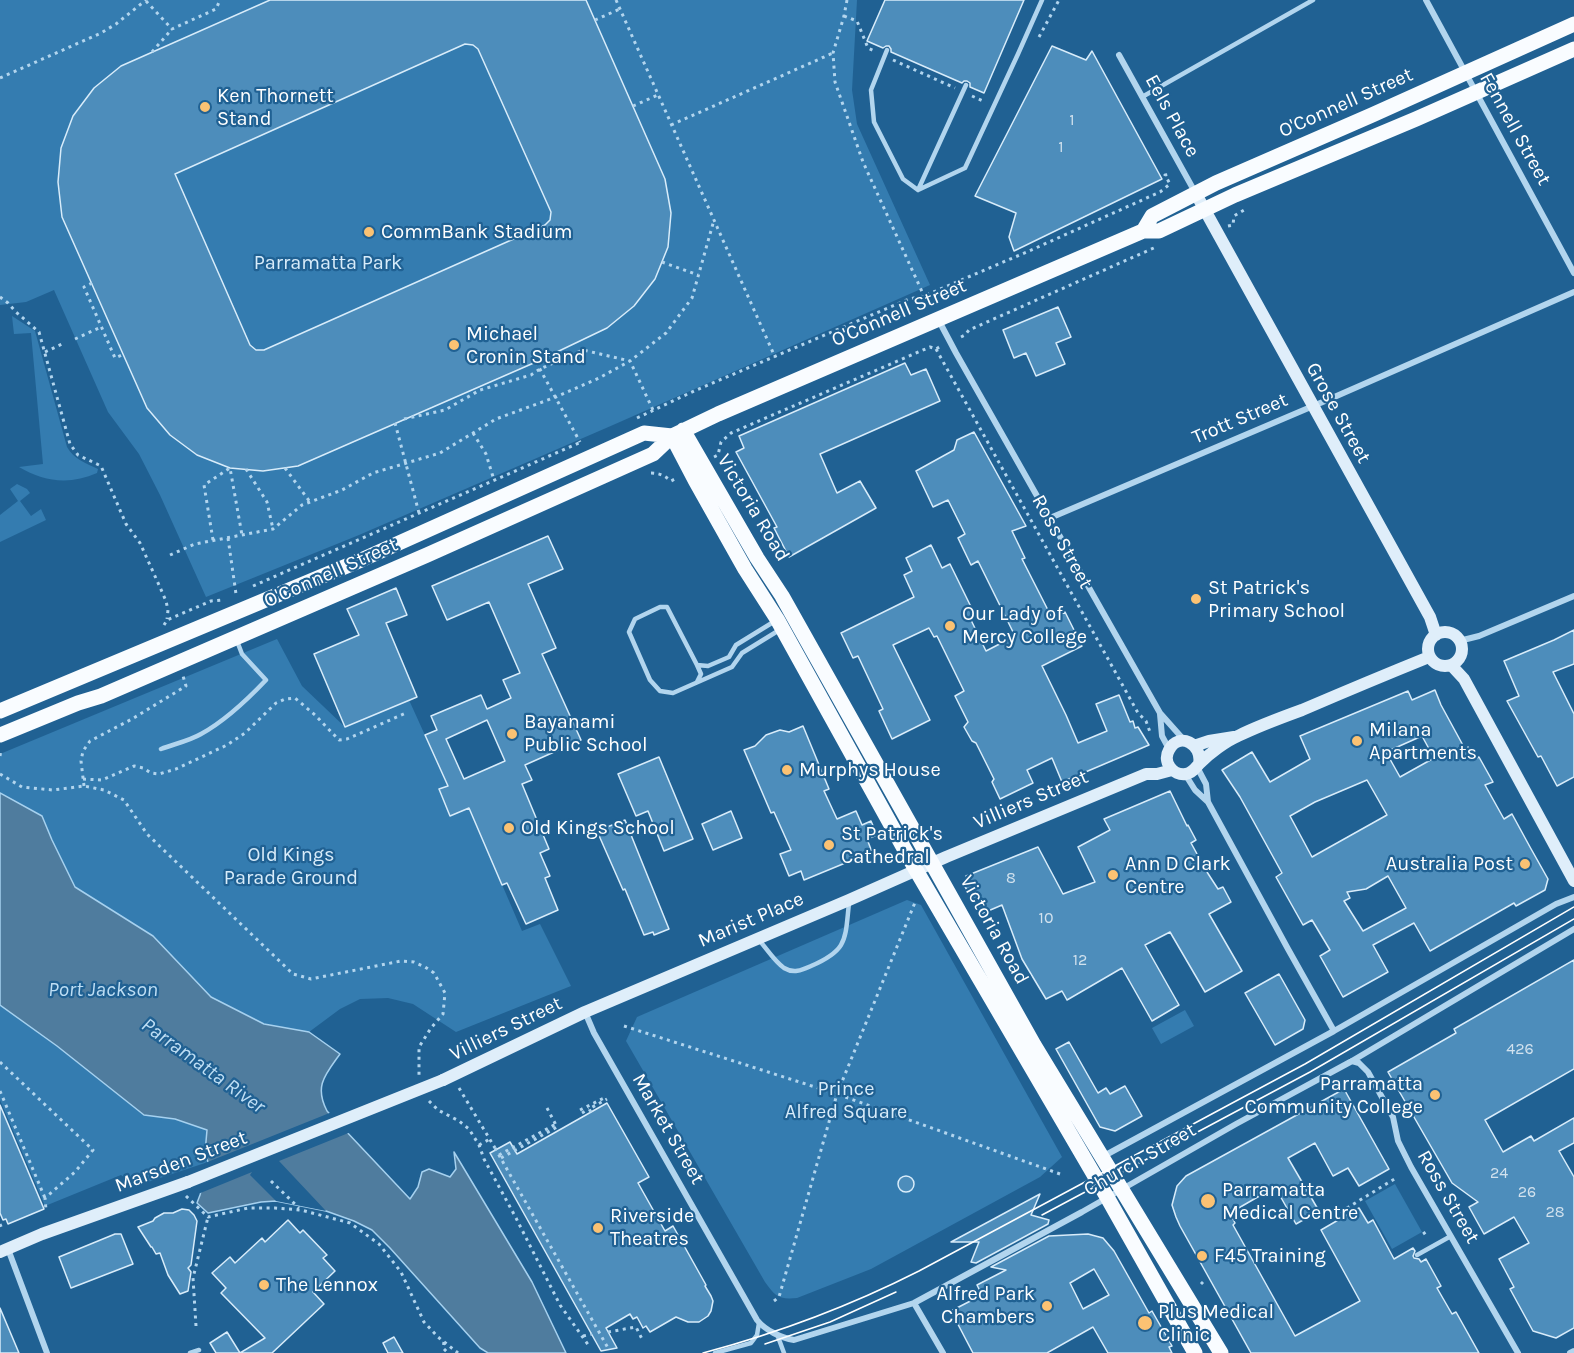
<!DOCTYPE html>
<style>
body{margin:0}
canvas{display:block;background:#206193}
</style>
<canvas width="1574" height="1353"></canvas>
<script>
const ctx = document.querySelector('canvas').getContext('2d');
ctx.lineJoin = 'round';
function paint(path, color) { ctx.fillStyle = color; ctx.fill(path, 'evenodd'); }
function trace(path, color, width, dash) { ctx.strokeStyle = color; ctx.lineWidth = width; ctx.lineCap = dash ? 'butt' : 'round'; ctx.setLineDash(dash || []); ctx.stroke(path); }
function write(font, color, halo, rows, align = 'center') {
  ctx.font = font + ' Karla,sans-serif'; ctx.lineWidth = 4.5; ctx.setLineDash([]); ctx.textBaseline = 'middle'; ctx.strokeStyle = halo; ctx.fillStyle = color; for (const [text, x, y, turn = 0] of rows) {
    ctx.save(); ctx.translate(x, y); ctx.rotate((+turn || 0) * Math.PI / 180); ctx.textAlign = isNaN(turn) ? turn : align; if (halo) ctx.strokeText(text, 0, 0); ctx.fillText(text, 0, 0); ctx.restore();
  }
}
paint(new Path2D(`
 M0 0H857L852 90 857 124 930 285 613 425 359 535 206 597 160 495 139 454 108 412 54 290 26 302 0 305Z
 M12 316 35 331 67 447C74 459 85 463 98 469L97 473C70 485 44 482 19 467L43 464 31 333 14 334Z
 M17 484 27 489 30 493 20 501 31 516 41 509 46 520 0 542V515L18 501 10 489Z
 M277 639 302 686 345 727 409 700 448 786 439 790 450 816 469 808 522 931 540 924 571 986 456 1032 413 1004 388 998 360 999 340 1009 309 1032 264 1024 211 997 153 936 75 887 52 840 42 816 0 794V754Z
 M907 900 921 905 1062 1157 1040 1177 871 1269 797 1298C779 1300 775 1296 765 1282L626 1041 637 1017Z
 M0 1005 57 1046 144 1115 175 1119 207 1130 205 1153 208 1162 136 1186 121 1175 45 1206 0 1100Z
 M1185 1010 1194 1026 1161 1044 1152 1028Z
 M1395 1184 1422 1232 1392 1249 1365 1201Z`), '#347cb0');
const water = new Path2D(`
 M0 793 42 816 52 840 75 887 153 936 211 997 264 1024 309 1032 340 1054C325 1075 314 1086 327 1111L410 1199 418 1187 422 1172 429 1169 450 1177 456 1169 454 1152 532 1282 566 1353H488L480 1348 390 1248 372 1230 354 1221 326 1211 276 1201 261 1202 208 1213 197 1203 200 1195 208 1162 205 1153 207 1130 175 1119 144 1115 57 1046 0 1005Z`);
paint(water, '#4f7c9e');
trace(water, '#a6d1ef', 1.5);
paint(new Path2D(`
 M332 1112 351 1132 279 1161 326 1211 276 1201 250 1175 252 1172 198 1194 205 1163Z`), '#206193');
const building = new Path2D(`
 M270 0H586L665 179 671 213 668 247 655 279 634 306 607 328 536 362 298 466 263 471 230 468 197 455 170 435 147 408 62 217 58 182 61 148 73 116 94 88 121 66ZM465 44 473 45 478 49 551 212 550 220 545 225 264 350H256L250 345 175 174Z
 M885 0H1024L984 93 970 87V83L967 81H964L962 83 891 52V49L889 46H886L883 48 867 41Z
 M1052 46 1086 60 1092 51 1162 179 1014 251 1009 237 1016 213 975 196Z
 M1058 307 1071 337 1056 343 1065 364 1036 376 1026 353 1014 358 1003 330Z
 M905 363 911 375 926 369 940 401 820 454 837 493 860 481 876 508 789 557 774 528 777 527 736 452 744 448 739 436Z
 M974 432 1026 526 1012 531 1025 558 1022 559 1052 618 1065 612 1082 646 1042 666 1066 715 1078 743 1107 731 1096 704 1119 695 1130 722 1133 721 1135 728 1138 727 1149 745 1062 782 1052 758 1027 770 1033 783 1000 799 992 782 994 779 976 743 972 741 964 727 968 722 955 696 964 691 937 636 934 637 929 628 893 645 930 720 892 739 879 711 883 709 858 656 853 658 841 633 914 597 904 575 912 571 906 558 931 545 942 568 950 564 975 615 970 618 986 651 1015 636 978 561 971 565 958 538 965 534 948 500 933 507 916 471 954 450 957 440Z
 M548 536 563 569 528 584 556 648 542 654 581 740 525 765 532 780 522 784 549 849 540 853 550 876 545 878 558 910 526 924 507 883 502 885 469 808 450 816 439 789 448 786 425 735 437 730 431 716 481 695 487 709 511 698 503 680 520 673 489 602 447 620 432 586ZM487 720 505 761 464 779 446 739Z
 M396 588 407 615 386 623 417 697 345 727 314 654 359 635 347 609Z
 M1574 630V664L1553 672 1574 714V777L1557 786 1541 756 1538 757 1507 701 1519 696 1504 661 1554 640Z
 M1435 690 1441 705 1465 749 1468 747 1475 759 1479 757 1493 782 1485 785 1504 819 1512 814 1530 847 1548 879 1545 890 1516 906 1514 903 1430 951 1414 923 1373 945 1388 972 1343 997 1320 956 1330 950 1312 920 1303 925 1276 877 1282 873 1240 797 1222 770 1252 752 1270 782 1310 759 1300 736 1408 691 1412 700ZM1422 736 1434 758 1400 777 1386 752ZM1367 780 1387 815 1312 857 1290 816 1315 802ZM1388 876 1406 908 1363 931 1344 901 1350 898 1347 892 1366 889Z
 M803 726 829 789 824 791 837 819 856 811 862 825 871 821 877 835 867 839 872 852 804 880 801 871 789 876 780 854 791 850 774 812 771 813 744 750 755 746 766 735 780 730 789 732Z
 M659 757 693 839 664 851 648 811 636 816 618 774Z
 M1170 791 1187 826 1188 825 1196 840 1191 843 1207 872 1218 889 1223 887 1231 902 1209 914 1242 971 1205 992 1170 932 1145 945 1179 1005 1152 1021 1122 968 1067 1000 1062 991 1046 999 1022 959 1002 905 981 914 964 885 969 882 966 876 1038 847 1063 894 1095 882 1078 847 1110 830 1104 819Z
 M731 811 742 838 713 850 702 824Z
 M625 820 669 929 654 935 653 932 644 935 625 889 623 890 597 831Z
 M1574 960V1069L1485 1120 1503 1152 1531 1136 1534 1141 1574 1118V1143L1559 1151 1574 1177V1328L1556 1338 1533 1331 1510 1289 1514 1287 1499 1259 1529 1243 1514 1217 1484 1234 1469 1207 1478 1202 1452 1183 1388 1072 1456 1033 1454 1029Z
 M1279 974 1305 1020 1303 1029 1275 1045 1245 993Z
 M1069 1042 1098 1093 1106 1088 1110 1094 1125 1086 1142 1116 1115 1131 1100 1127 1056 1049Z
 M1344 1089 1389 1169 1359 1186 1348 1168 1333 1176 1315 1143 1288 1158 1319 1211 1296 1224 1275 1187 1230 1213 1235 1223 1233 1225 1295 1336 1360 1301 1321 1230 1359 1208 1368 1223 1373 1220 1394 1259 1413 1248 1415 1251 1413 1256 1414 1258 1419 1259 1421 1262 1426 1259 1441 1286 1437 1288 1452 1314 1456 1312 1479 1353H1251L1180 1226 1176 1217 1172 1205 1177 1186 1186 1176Z
 M607 1103 649 1177 638 1183 665 1231 673 1226 706 1285 705 1286 711 1296 713 1301 711 1311 708 1316 699 1322H688L676 1317 650 1332 646 1326 643 1328 637 1317 633 1319 630 1314 606 1328 617 1348 601 1351 490 1153 510 1142 517 1154Z
 M0 1105 44 1209 8 1224 6 1219 3 1220 0 1213Z
 M898 1184a8 8 0 1 1 16 0a8 8 0 1 1-16 0Z
 M1040 1194 1031 1215 1049 1220 1048 1224 976 1263 971 1262 979 1242H951Z
 M182 1209 189 1210 194 1215 197 1221 191 1265 188 1268 191 1272 188 1291 180 1294 168 1275 160 1253 156 1254 152 1247H151L138 1227 153 1221 155 1218 164 1213H173Z
 M288 1220 300 1233 303 1230 327 1255 323 1258 335 1271 313 1292 324 1304 272 1353H216L210 1343 227 1332 240 1353 265 1338 221 1293 226 1288 212 1273 230 1257 235 1263 262 1238 265 1242Z
 M115 1234H121L133 1264 71 1288 59 1257Z
 M1088 1234 1103 1238 1114 1251 1149 1313 1152 1311 1172 1346 1169 1347 1172 1353H1108L1093 1327 1047 1353H973L951 1311 982 1295 977 1285 1006 1270 991 1267 1049 1236ZM1094 1269 1109 1295 1083 1309 1070 1283Z
 M0 1308 19 1353H0Z
 M394 1337 403 1353H388L383 1343Z`);
paint(building, '#4d8dbb');
trace(building, '#d8ecfa', 1.5);
trace(new Path2D(`
 M616 0 775 357
 M847 0 844 16 833 53 835 82 863 162 924 296
 M146 1 172 29 216 9 220 0
 M844 16 857 21 868 48 876 52
 M595 20 620 9
 M1039 37 1059 0
 M152 52 172 29
 M893 60 955 88
 M0 78 101 33 116 24 146 0
 M972 96 983 101 984 99
 M633 106 658 95
 M671 125 833 53
 M1228 226 1233 225 1234 216 1244 210
 M662 262 698 275
 M92 283 84 287 115 358 124 354
 M0 297 8 303 16 312 39 332 70 444 78 455 101 466 126 524 140 543 159 585 166 601 168 610 167 619
 M961 337 965 335 969 330 1156 247
 M75 339 101 327
 M936 349 1138 713 1146 721 1150 732
 M45 352 62 344
 M536 362 580 442
 M637 418 694 391 909 299 924 296 1029 251 1160 192 1170 184 1165 175 1171 174
 M404 419 445 410 480 390 531 375 540 369 583 350 630 361 653 410
 M395 423 419 513
 M473 433 486 454 494 480
 M714 457 718 455 721 442 731 433 930 347 936 349 941 346
 M285 468 310 502
 M246 469 267 502 273 529
 M651 473C660 473 665 476 671 481L677 478
 M228 538 236 594
 M213 540 204 485 230 468 242 535
 M170 555 195 544 273 529 302 505 342 490 373 473 440 453 496 419 556 397 599 378 630 361 666 333 692 298 714 220
 M253 586 579 443
 M164 625 167 620 211 601 222 600
 M0 756 1 749
 M0 774 22 787 53 790 84 786 104 790 124 800 147 834 293 974 311 979 401 961 414 962 425 967 434 973 445 993 443 1014 431 1028 419 1047V1076
 M83 779 102 780 134 766 143 768 151 773 159 774 176 769 227 745 245 733 276 703 285 699 295 698 315 715 339 740 347 739 406 713
 M84 786 81 761 83 751 90 741 132 719 186 686 183 676
 M624 1026 837 1094 1060 1174
 M0 1062 93 1150 75 1172 45 1198 46 1210
 M459 1088 495 1148
 M0 1091 45 1198
 M429 1101 438 1110 459 1121 469 1129 479 1145 484 1159 516 1218 560 1305 589 1346
 M580 1110 606 1097
 M591 1112 589 1109 607 1099
 M582 1113 589 1109
 M479 1145 490 1139
 M499 1155 556 1124
 M501 1158 557 1127 547 1108
 M271 1181 299 1208
 M186 1196 208 1217 248 1208H275L301 1210 350 1223 379 1244 401 1272 424 1322 438 1337 458 1353
 M1334 1216 1396 1178
 M0 1224 2 1229
 M1423 1234 1426 1232
 M1201 1284 1203 1282
 M774 1301 779 1297 837 1094 916 900
 M196 1326 193 1278 208 1217
 M608 1332 636 1327 642 1339
 M583 1336 592 1334
 M444 1342 443 1348 448 1353`), '#b2d5ee', 3, [3, 4.5]);
trace(new Path2D(`
 M887 50 871 90 874 122 903 179 918 190
 M1142 97 1313 0
 M918 190 965 168 1018 54 1042 0
 M918 190 966 85
 M775 621 736 645 729 657 708 666 697 665 667 607H660L635 619 629 632 650 680 660 691 673 693 732 667 742 653 781 629
 M697 682 701 674 697 665
 M161 749C174 744 189 741 201 734 225 721 247 700 266 680L242 654 237 641
 M759 940C767 949 774 961 784 968 794 974 802 970 811 966 848 950 845 940 849 903
 M1417 1255 1451 1236
 M777 1334 784 1353
 M190 1353 199 1350
 M715 1353 751 1343 757 1335 759 1323`), '#b2d5ee', 4.5);
trace(new Path2D(`
 M1426 0 1574 273
 M1119 55 1196 194
 M938 319 956 353 1160 713 1184 740
 M1050 518 1332 398 1574 292
 M1459 641 1479 636 1574 596
 M1160 714 1162 736 1169 749
 M1197 767 1206 784 1208 802
 M1185 774 1195 790 1208 802 1288 949 1334 1031
 M585 1012 594 1033 757 1320C765 1330 781 1338 794 1340L914 1303 1082 1212 1236 1124 1352 1061 1574 929
 M1352 1061 1359 1063 1368 1072 1393 1117 1398 1141 1411 1167 1518 1353
 M1102 1157 1334 1031 1556 904 1574 897
 M8 1249 47 1353
 M914 1303 943 1353
 M1570 1353 1574 1351`), '#b2d5ee', 6);
trace(new Path2D(`
 M1196 194 1430 617 1436 635
 M1428 649a17 17 0 1 1 34 0a17 17 0 1 1-34 0Z
 M1451 665 1464 679 1574 881
 M1194 746 1209 741 1234 737
 M1199 764C1203 744 1179 731 1169 750 1162 762 1173 776 1186 774 1193 773 1196 767 1200 763 1209 754 1226 741 1238 736 1258 726 1280 718 1302 710 1344 692 1387 674 1429 657
 M443 1080 585 1012 849 900 946 857 1146 774H1157L1172 770
 M0 1252 42 1234 188 1182`), '#dfeefa', 12);
trace(new Path2D(`
 M1143 231 1152 216 1216 183 1372 115 1574 24
 M683 430 757 558 782 596 1034 1045 1221 1353
 M672 436 695 480 745 569 777 619 916 870 1107 1197 1195 1353
 M0 711 361 560 644 433 672 436
 M0 735 78 703 101 696 427 555 653 454 672 436 718 414 1143 231H1159L1235 195 1416 119 1574 49`), '#f9fcff', 15);
trace(new Path2D(`
 M1042 1215 1310 1072 1574 919
 M765 1344 830 1322 896 1292
 M703 1353C778 1333 850 1306 919 1271L1305 1064 1574 907`), '#fff', 1.5);
trace(new Path2D(`
 M495 1148 608 1348`), '#b2d5ee', 3, [3, 4.5]);
trace(new Path2D(`
 M188 1182 443 1080`), '#dfeefa', 12);
for (const [x, y, r, color] of [
 [205,107,6,"#fbc273"],
 [369,232,6,"#fbc273"],
 [454,345,6,"#fbc273"],
 [1196,599,6,"#fbc273"],
 [950,626,6,"#fbc273"],
 [512,734,6,"#fbc273"],
 [1357,741,6,"#fbc273"],
 [787,770,6,"#fbc273"],
 [509,828,6,"#fbc273"],
 [829,845,6,"#fbc273"],
 [1525,864,6,"#fbc273"],
 [1113,875,6,"#fbc273"],
 [1435,1095,6,"#fbc273"],
 [1208,1201,8,"#fbc273"],
 [598,1228,6,"#fbc273"],
 [1202,1256,6,"#fbc273"],
 [264,1285,6,"#fbc273"],
 [1047,1306,6,"#fbc273"],
 [1145,1323,8,"#fbc273"]
]) { const dot = new Path2D(); dot.arc(x, y, r, 0, 2 * Math.PI); ctx.fillStyle = color; ctx.fill(dot); trace(dot, '#206193', 2); }
write('16px', '#d2e2ee', null, [
 ["1",1072,120],
 ["1",1061,147],
 ["8",1011,878],
 ["10",1046,918],
 ["12",1080,960],
 ["426",1520,1049],
 ["24",1499,1173],
 ["26",1527,1192],
 ["28",1555,1212]
]);
write('20px', '#fff', '#206193', [
 ["Ken Thornett",217,96],
 ["Stand",217,119],
 ["CommBank Stadium",381,232],
 ["Michael",466,334],
 ["Cronin Stand",466,357],
 ["St Patrick's",1208,588],
 ["Primary School",1208,611],
 ["Our Lady of",962,614],
 ["Mercy College",962,637],
 ["Bayanami",524,722],
 ["Public School",524,745],
 ["Milana",1369,730],
 ["Apartments",1369,753],
 ["Murphys House",799,770],
 ["Old Kings School",521,828],
 ["St Patrick's",841,834],
 ["Cathedral",841,857],
 ["Ann D Clark",1125,864],
 ["Centre",1125,887],
 ["Australia Post",1513,864,"right"],
 ["Parramatta",1423,1084,"right"],
 ["Community College",1423,1107,"right"],
 ["Parramatta",1222,1190],
 ["Medical Centre",1222,1213],
 ["Riverside",610,1216],
 ["Theatres",610,1239],
 ["F45 Training",1214,1256],
 ["The Lennox",276,1285],
 ["Alfred Park",1035,1294,"right"],
 ["Chambers",1035,1317,"right"],
 ["Plus Medical",1158,1312],
 ["Clinic",1158,1335]
], 'left');
write('20px', '#fff', '#206193', [
 ["O'Connell Street",1346,103,-24],
 ["Eels Place",1172,116,61],
 ["Fennell Street",1515,129,61],
 ["O'Connell Street",899,313,-23],
 ["Grose Street",1338,413,61],
 ["Trott Street",1240,419,-23],
 ["Victoria Road",753,508,59],
 ["Ross Street",1062,542,61],
 ["O'Connell Street",331,573,-24],
 ["Villiers Street",1031,800,-23],
 ["Marist Place",751,920,-23],
 ["Victoria Road",994,930,61],
 ["Villiers Street",506,1029,-26],
 ["Market Street",668,1129,60],
 ["Church Street",1140,1160,-30],
 ["Marsden Street",181,1162,-21],
 ["Ross Street",1448,1197,60]
]);
write('20px', '#d8ecfa', '#206193', [
 ["Parramatta Park",328,263],
 ["Old Kings",291,855],
 ["Parade Ground",291,878],
 ["Prince",846,1089],
 ["Alfred Square",846,1112]
]);
write('italic 21px', '#bedef4', '#206193', [
 ["Port Jackson",103,990],
 ["Parramatta River",203,1066,36]
]);
</script>
